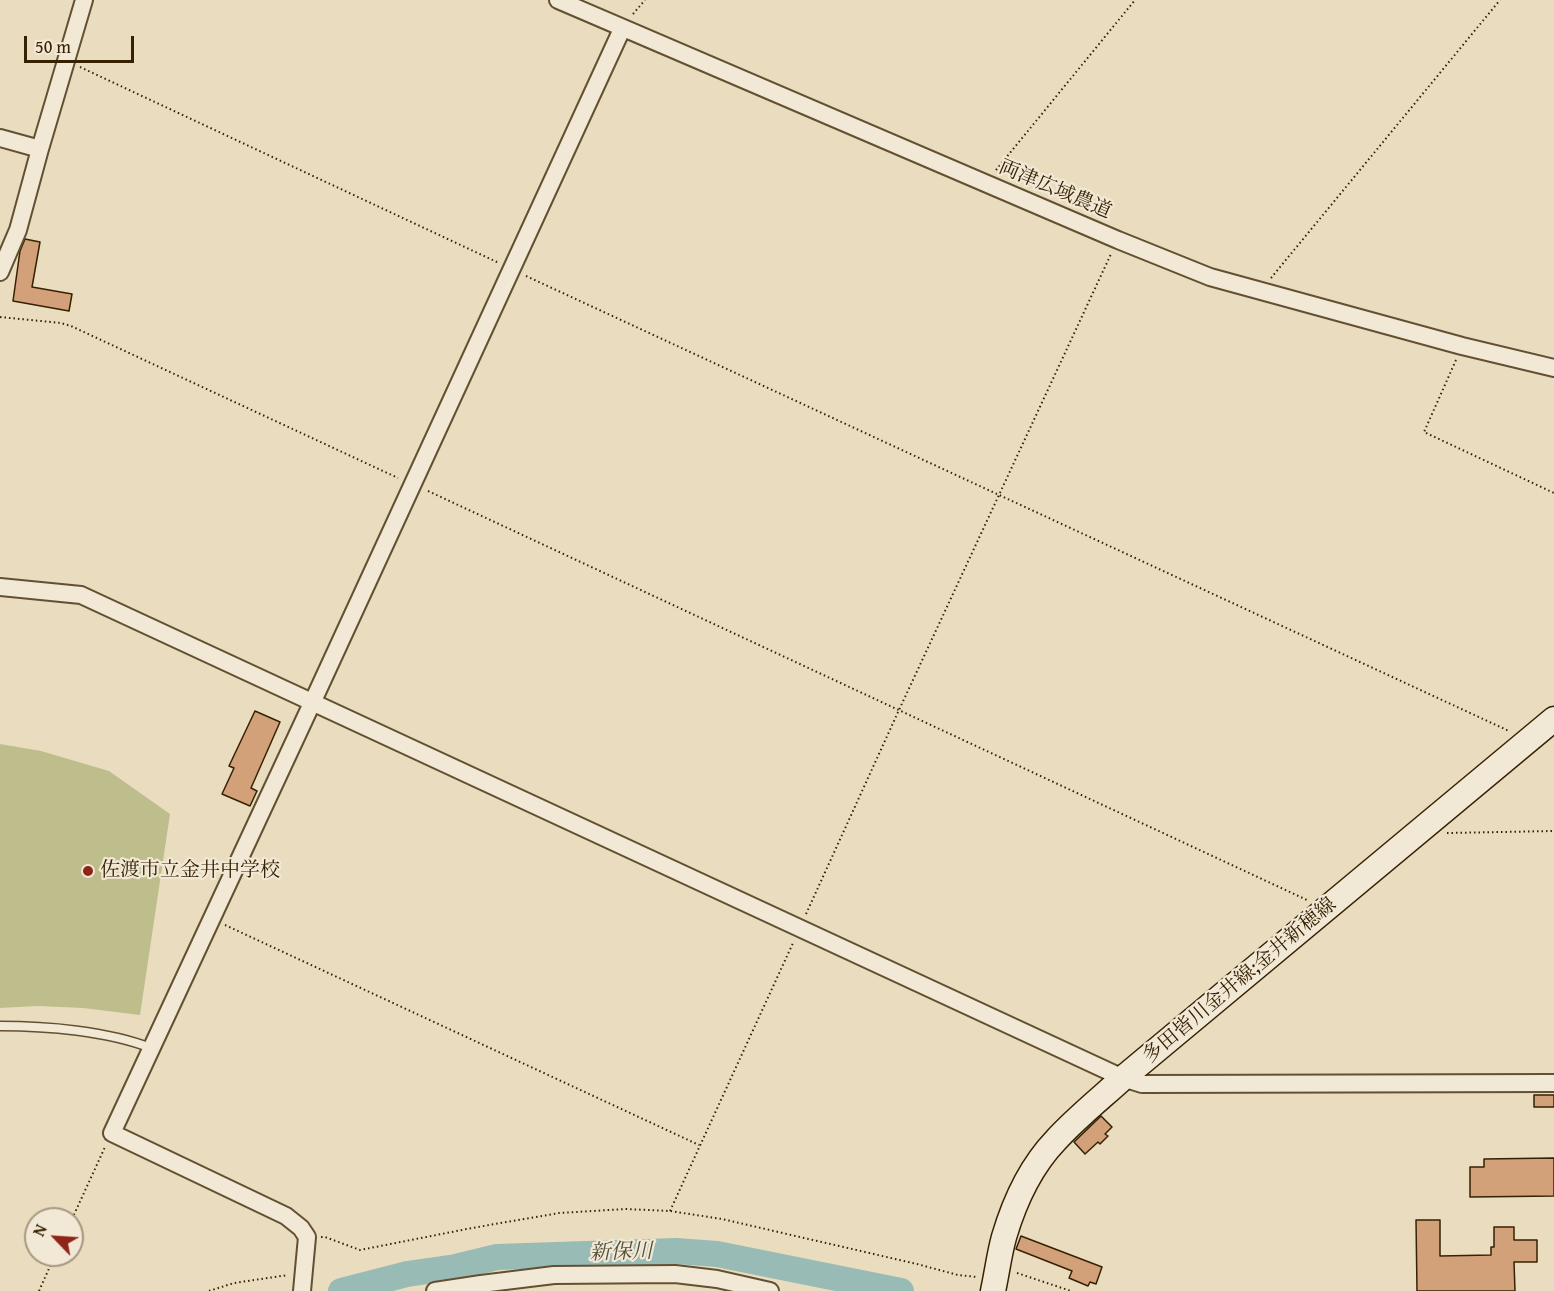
<!DOCTYPE html>
<meta charset="utf-8">
<style>
body{margin:0}
#map{position:relative;width:1554px;height:1291px;overflow:hidden;background:#eadcbf;font-family:"Gentium Book Plus",serif}
canvas{display:block}
.north{position:absolute;left:24px;top:1207px;width:60px;height:60px;box-sizing:border-box;background:#f1e8d5;border:2px solid #a69881;border-radius:50%;rotate:295deg;font-size:16px;font-weight:700;line-height:24px;text-align:center;color:#362102}
.north::after{content:'';display:block;margin:auto;width:21px;height:27px;background:#8f2418;clip-path:polygon(50% 0,100% 100%,50% 72%,0 100%)}
.scale{position:absolute;left:24px;top:36px;width:110px;height:27px;box-sizing:border-box;border:3px solid #362102;border-top:0;padding-left:8px;font-size:18px;line-height:21px;white-space:nowrap;color:#362102;-webkit-text-stroke:4px #f1e8d5;paint-order:stroke}
</style>
<div id="map">
<canvas width="1554" height="1291"></canvas>
<div class="north">N</div>
<div class="scale">50 m</div>
</div>
<script>
const ctx = document.querySelector('canvas').getContext('2d');
ctx.lineJoin = 'round';
function paint(path, color) { ctx.fillStyle = color; ctx.fill(path, 'evenodd'); }
function trace(path, color, width, dash) { ctx.strokeStyle = color; ctx.lineWidth = width; ctx.lineCap = dash ? 'butt' : 'round'; ctx.setLineDash(dash || []); ctx.stroke(path); }
function write(font, color, halo, rows, align = 'center') {
  ctx.font = font + ' "Gentium Book Plus","Noto Serif JP",serif'; ctx.lineWidth = 4.5; ctx.setLineDash([]); ctx.textBaseline = 'middle'; ctx.strokeStyle = halo; ctx.fillStyle = color; for (const [text, x, y, turn = 0] of rows) {
    ctx.save(); ctx.translate(x, y); ctx.rotate((+turn || 0) * Math.PI / 180); ctx.textAlign = isNaN(turn) ? turn : align; if (halo) ctx.strokeText(text, 0, 0); ctx.fillText(text, 0, 0); ctx.restore();
  }
}
paint(new Path2D(`
 M0 744 41 751 109 771 170 814 140 1015 83 1008 37 1006 0 1008Z`), '#bebe8d');
trace(new Path2D(`
 M341 1291 407 1274 456 1267 497 1257 676 1251 717 1254 901 1291`), '#98bbb6', 26);
const building = new Path2D(`
 M25 239 40 242 32 287 72 294 69 311 13 301 20 251Z
 M255 711 280 722 251 788 257 791 250 806 222 794 234 768 229 766Z
 M1534 1095H1554V1107H1534Z
 M1101 1116 1112 1127 1105 1134 1108 1136 1100 1144 1098 1142 1085 1154 1074 1142Z
 M1554 1158V1196L1470 1197V1167H1484V1159Z
 M1416 1220H1440V1256L1491 1255V1247H1494V1227H1514V1240H1537V1262H1514L1515 1291H1417Z
 M1021 1236 1102 1267 1096 1284 1090 1282 1088 1286 1069 1278 1072 1271 1016 1249Z`);
paint(building, '#d2a17a');
trace(building, '#362102', 1.5);
const service = new Path2D(`
 M0 1026C47 1026 107 1031 151 1048`);
const minor = new Path2D(`
 M558 0 1118 240 1210 277 1462 346 1554 368
 M0 138 40 149 84 0
 M0 272 18 230 40 149
 M0 587 81 595 1123 1078 1142 1084 1554 1083
 M302 1291 307 1237 301 1228 286 1216 112 1133 313 701 622 29
 M435 1291 481 1284 554 1275 675 1274 717 1279 770 1291`);
const secondary = new Path2D(`
 M993 1291C997 1273 999 1255 1004 1237 1014 1203 1031 1166 1056 1140 1076 1118 1101 1098 1123 1078L1554 719`);
trace(service, '#635031', 11);
trace(minor, '#635031', 20);
trace(secondary, '#362102', 27);
trace(new Path2D(`
 M633 14 645 0
 M80 67 499 263
 M996 170 1135 0
 M526 276 1509 731
 M1271 278 1500 0
 M0 317 61 323 71 326 398 478
 M1456 360 1424 432 1554 493
 M428 491 1307 900
 M1447 833 1554 831
 M806 914 899 710 1111 254
 M225 925 699 1145
 M670 1211 793 943
 M72 1219 105 1147
 M321 1237H325L360 1250 472 1228 559 1213 626 1209 670 1211 722 1219 917 1264 958 1275 977 1277
 M1017 1273 1071 1291
 M39 1291 55 1255
 M209 1291 234 1283 288 1275`), '#362102', 2, [1.5, 3]);
trace(service, '#f1e8d5', 8);
trace(minor, '#f1e8d5', 16);
trace(secondary, '#f1e8d5', 24);
for (const [x, y, r, color] of [
 [88,871,6,"#8f2418"]
]) { const dot = new Path2D(); dot.arc(x, y, r, 0, 2 * Math.PI); ctx.fillStyle = color; ctx.fill(dot); trace(dot, '#f1e8d5', 2); }
write('20px', '#362102', '#f1e8d5', [
 ["両津広域農道",1055,190,23],
 ["多田皆川金井線;金井新穂線",1240,981,-40]
]);
write('20px', '#362102', '#f1e8d5', [
 ["佐渡市立金井中学校",100,871]
], 'left');
write('italic 21px', '#534f38', '#f1e8d5', [
 ["新保川",621,1253,-2]
]);
</script>
